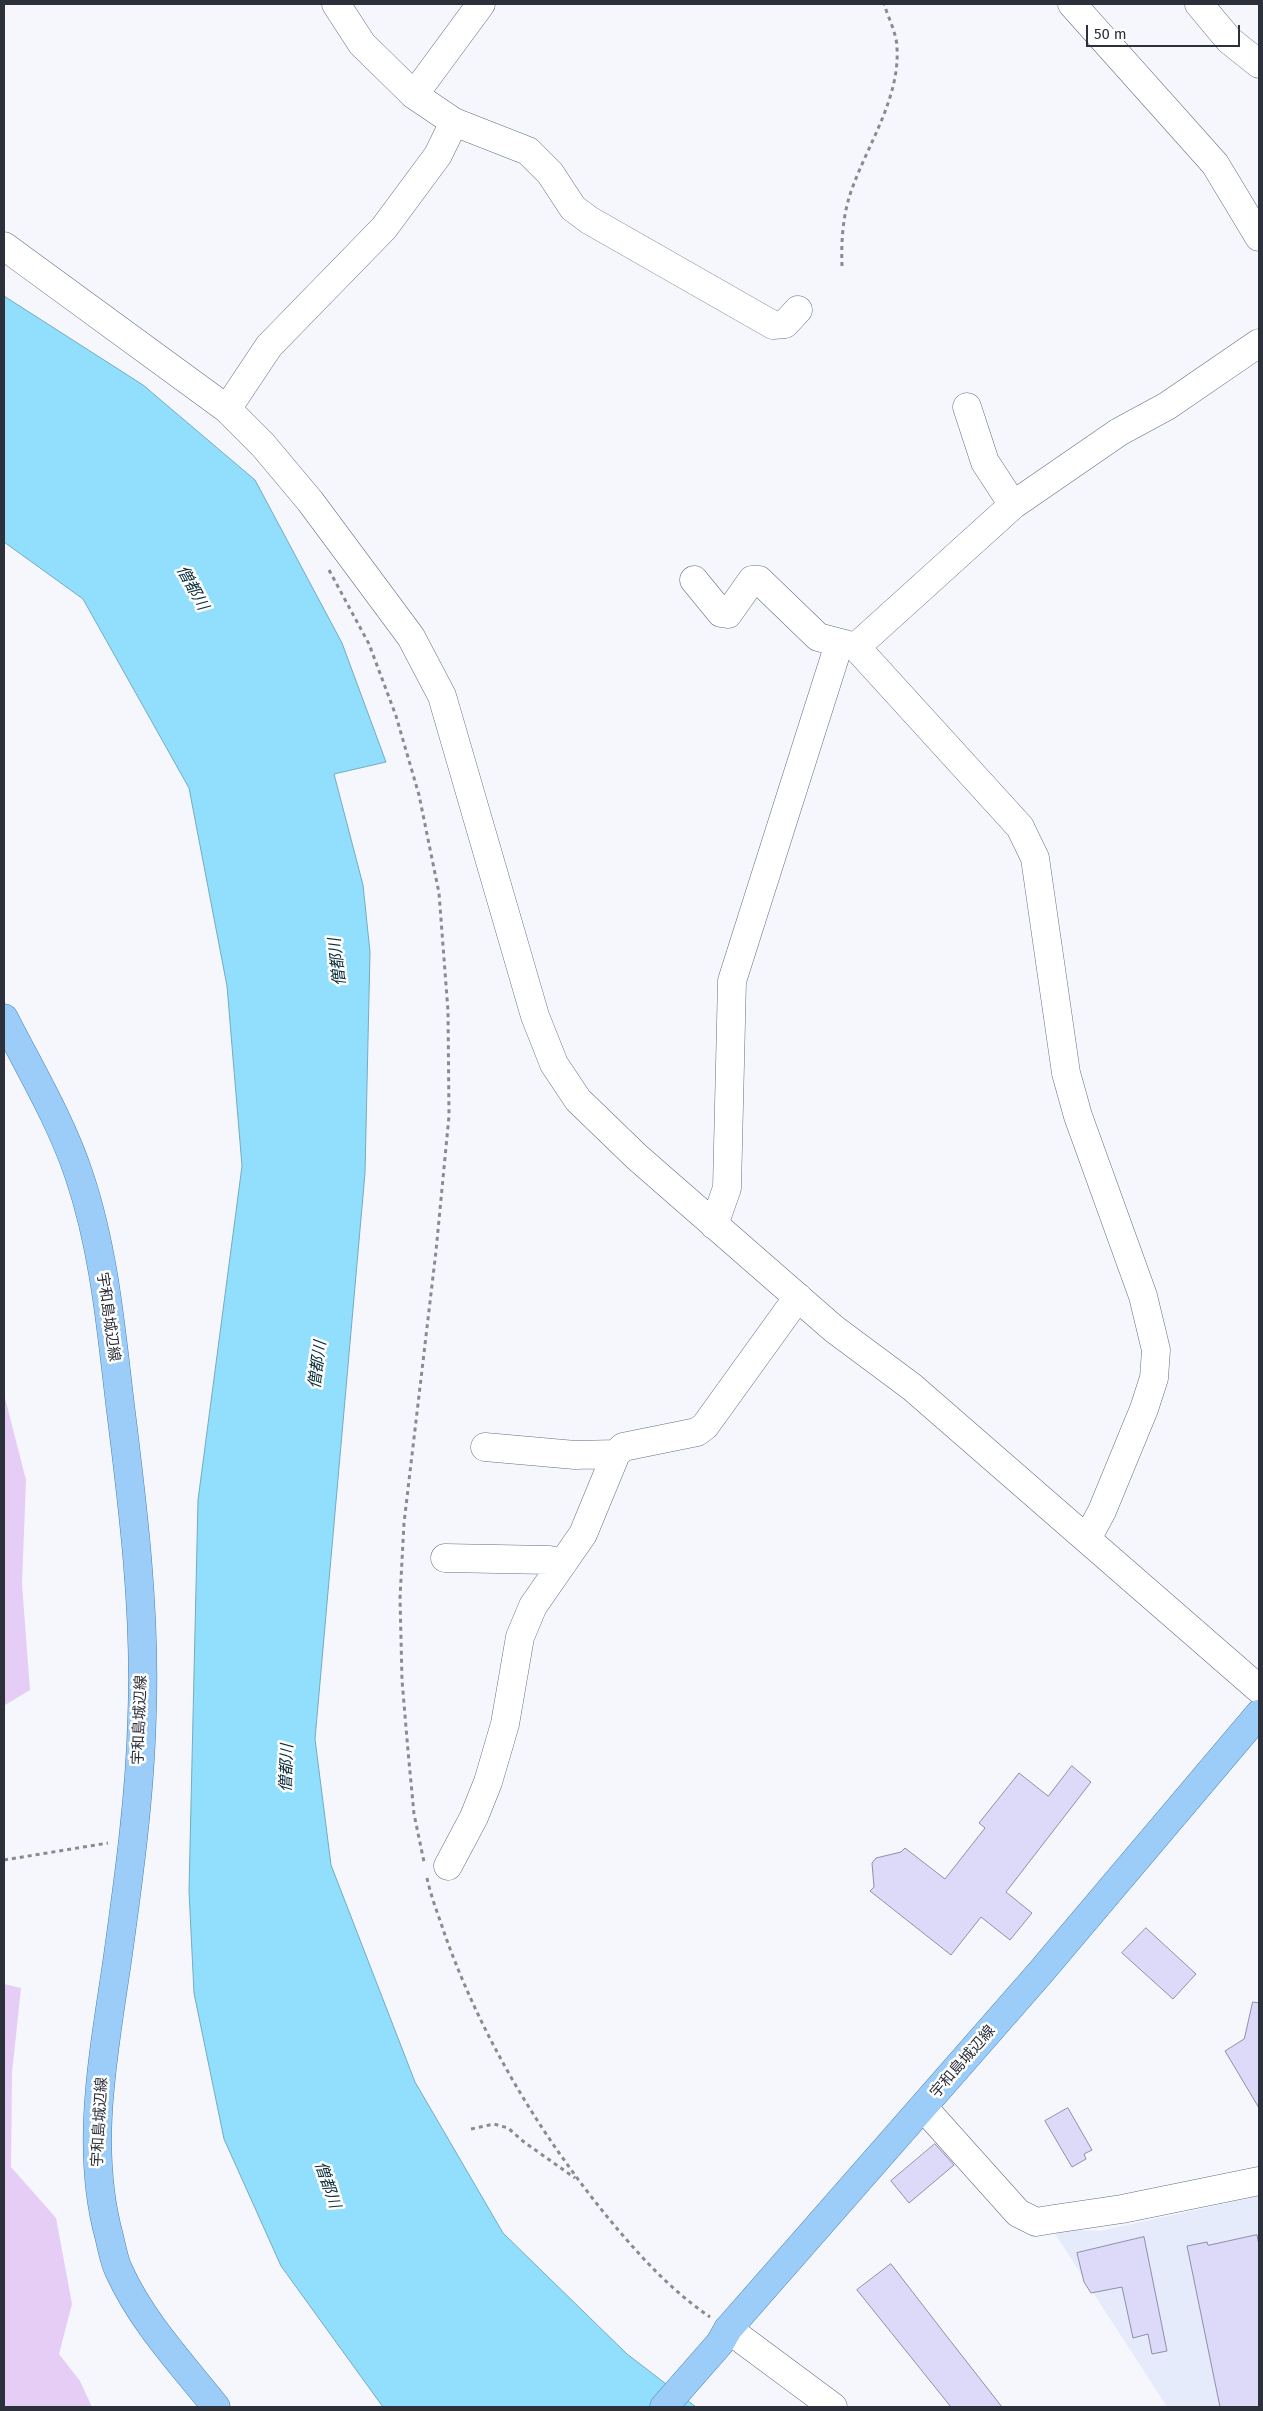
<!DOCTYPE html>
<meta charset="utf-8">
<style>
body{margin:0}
#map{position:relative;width:1263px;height:2411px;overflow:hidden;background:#f5f7fd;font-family:"Fira Sans",sans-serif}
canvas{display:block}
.frame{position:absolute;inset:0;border:5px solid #2c303b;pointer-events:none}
.scale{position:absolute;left:1086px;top:25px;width:154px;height:22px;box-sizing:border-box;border:2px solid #2c303b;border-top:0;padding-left:6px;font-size:15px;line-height:18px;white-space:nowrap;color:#2c303b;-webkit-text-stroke:4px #fff;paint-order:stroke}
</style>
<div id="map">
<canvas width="1263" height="2411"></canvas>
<div class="frame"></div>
<div class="scale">50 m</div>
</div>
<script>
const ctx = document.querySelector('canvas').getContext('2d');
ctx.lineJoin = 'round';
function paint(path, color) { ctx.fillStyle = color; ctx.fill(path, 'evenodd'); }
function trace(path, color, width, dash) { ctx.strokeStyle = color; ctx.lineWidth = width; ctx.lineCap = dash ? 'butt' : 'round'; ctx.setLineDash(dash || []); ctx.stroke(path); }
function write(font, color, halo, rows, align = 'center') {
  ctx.font = font + ' "Fira Sans","Noto Sans JP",sans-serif'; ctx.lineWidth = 5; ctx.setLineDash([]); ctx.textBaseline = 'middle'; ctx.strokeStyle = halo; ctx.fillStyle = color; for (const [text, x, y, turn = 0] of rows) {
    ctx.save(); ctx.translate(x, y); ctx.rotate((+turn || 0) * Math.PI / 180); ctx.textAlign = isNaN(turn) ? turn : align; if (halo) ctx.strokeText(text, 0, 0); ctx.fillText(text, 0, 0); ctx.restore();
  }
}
paint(new Path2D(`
 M1259 2196V2407H1167L1052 2229 1100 2231Z`), '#e5ebfa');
paint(new Path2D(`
 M4 1394 26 1480 22 1584 30 1690 5 1705Z
 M4 1984 21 1988 12 2073 11 2167 56 2218 72 2304 59 2354 80 2381 92 2407H4Z`), '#e6cdf6');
const water = new Path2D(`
 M4 296 143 385 255 480 342 643 386 762 334 774 363 885 370 952 365 1173 315 1739 331 1865 415 2082 503 2233 627 2354 696 2407H383L281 2266 224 2139 194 1993 189 1891 198 1500 242 1166 227 986 189 788 83 599 4 542Z`);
paint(water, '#92defd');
trace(water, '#73aac3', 1);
const building = new Path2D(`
 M1072 1766 1091 1782 1006 1892 1032 1913 1010 1940 981 1917 951 1955 870 1891 874 1887 872 1863 876 1858 901 1852 905 1848 945 1879 985 1828 979 1823 1019 1773 1048 1796Z
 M1146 1928 1196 1974 1173 1999 1122 1953Z
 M1253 2002 1259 2003V2108L1225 2051 1244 2039Z
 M1068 2108 1092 2150 1084 2154 1086 2159 1072 2167 1045 2121Z
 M935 2144 954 2165 909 2203 891 2181Z
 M1257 2235 1259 2245V2407H1220L1187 2246 1207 2242 1208 2245Z
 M1144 2237 1167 2351 1152 2354 1148 2334 1133 2338 1122 2287 1091 2293 1084 2282 1077 2253Z
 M891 2264 945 2334 1002 2407H951L857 2290Z`);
paint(building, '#dddaf9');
trace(building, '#918daa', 1);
const minor = new Path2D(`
 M336 4 362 44 414 95 454 122 528 151 550 173 573 208 589 220 773 325 785 324 798 310
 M1072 4 1215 164 1259 237
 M1199 4 1229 40 1259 64
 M414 95 481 4
 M4 246 227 409 263 445 310 501 411 637 442 696 535 1016 554 1064 578 1100 637 1157 834 1329 912 1387 1259 1689
 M967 407 985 462 1013 505
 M227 409 269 346 384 228 438 155 454 122
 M694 580 721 613 728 614 752 580H759L818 637 856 647 1020 827 1035 858 1066 1073 1078 1116 1143 1296 1156 1350 1154 1378 1144 1409 1102 1511 1087 1539
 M856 647 1013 505 1119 432 1167 406 1259 343
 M714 1225 727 1188 732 981 839 644
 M485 1447 575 1455 616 1454
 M445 1558 549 1560 563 1563
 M448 1866 474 1817 488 1782 505 1724 520 1637 533 1606 583 1534 616 1454 623 1447 697 1432 705 1426 798 1297
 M923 2107 1018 2213 1036 2222 1054 2219 1122 2209 1259 2181
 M728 2329 833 2407`);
const major = new Path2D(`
 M4 1018C30 1069 61 1121 79 1175 104 1249 111 1328 120 1404 133 1507 146 1613 142 1716 140 1796 129 1876 118 1955 105 2047 84 2144 109 2236 112 2248 114 2261 119 2271 142 2322 182 2364 216 2407
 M664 2407 720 2343 728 2329 1040 1973 1259 1714`);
trace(minor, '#646e88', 29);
trace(major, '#4980b3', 29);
trace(new Path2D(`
 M842 266C841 239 843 212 853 186 869 143 900 96 897 48 897 34 888 17 884 4
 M329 570 369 644 396 716 419 795 439 893 448 1011 449 1116 436 1251 404 1523 400 1598 402 1680 408 1751 414 1814 424 1862
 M4 1860 108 1843
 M427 1878C431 1897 439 1917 445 1935 481 2036 538 2131 605 2214 636 2252 669 2289 710 2317
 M471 2129 494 2124 508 2128 524 2142 575 2178`), '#888b94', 3, [4, 4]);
trace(minor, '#fff', 28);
trace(major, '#9bcdf8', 28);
write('15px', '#2c303b', '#fff', [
 ["宇和島城辺線",108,1317,82],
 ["宇和島城辺線",140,1720,-88],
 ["宇和島城辺線",963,2062,-49],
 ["宇和島城辺線",100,2122,-87]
]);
write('italic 16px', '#0b2f3d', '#fff', [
 ["僧都川",192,588,61],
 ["僧都川",338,962,-97],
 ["僧都川",318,1365,-83],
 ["僧都川",287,1768,-88],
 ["僧都川",327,2185,71]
]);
</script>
